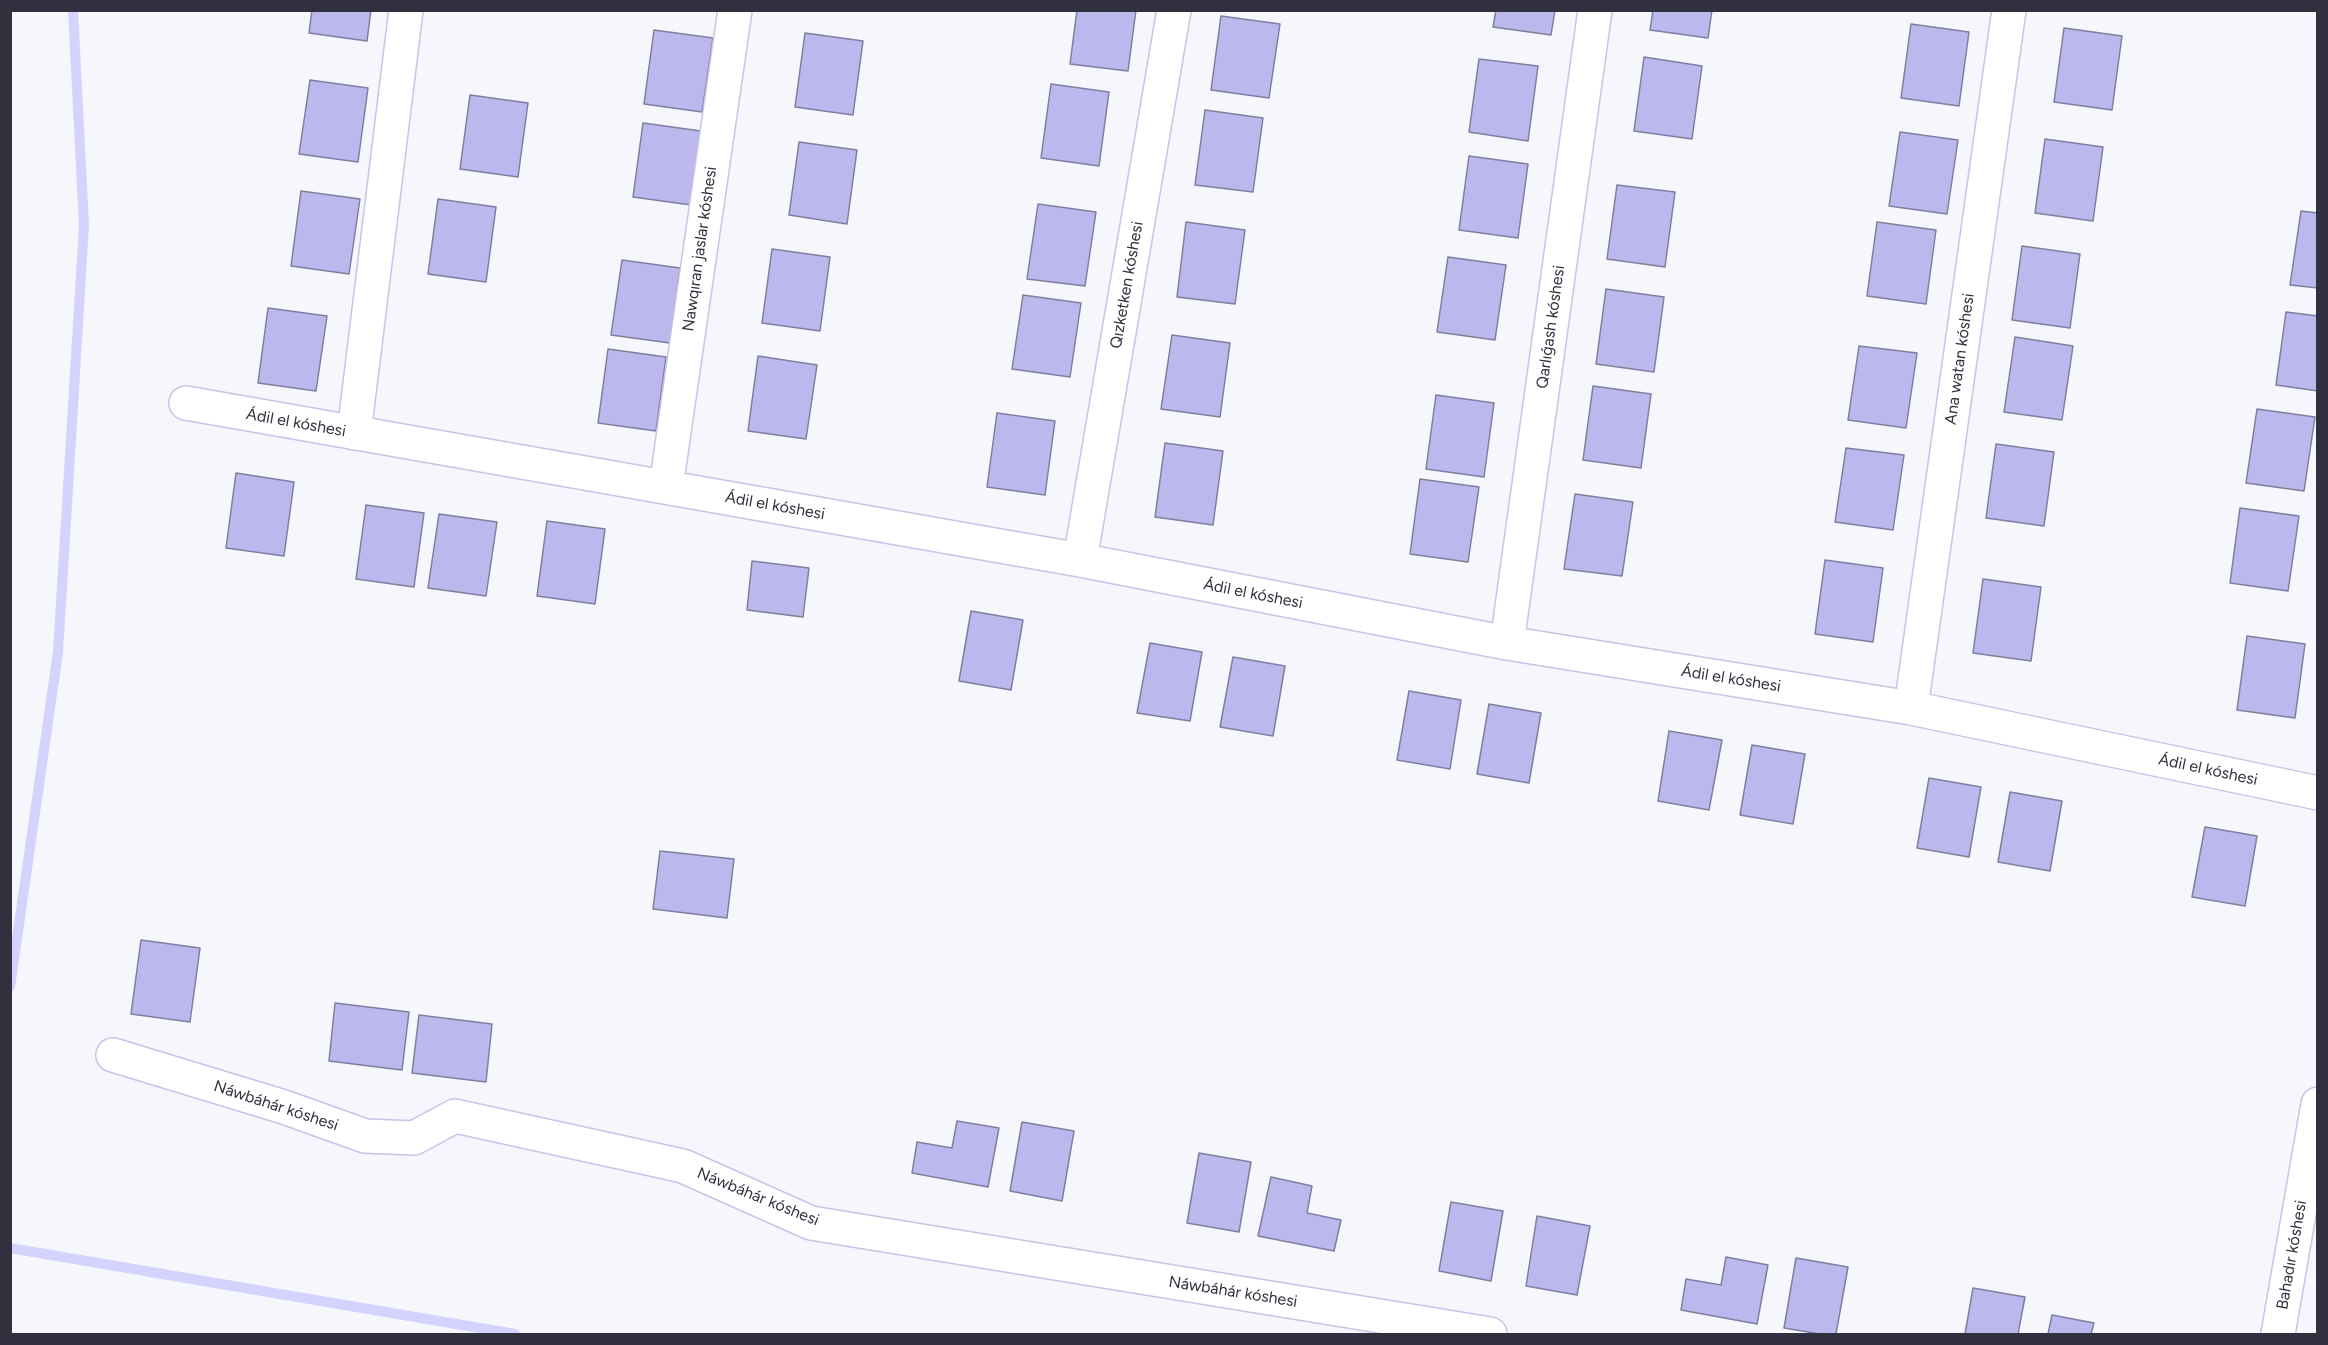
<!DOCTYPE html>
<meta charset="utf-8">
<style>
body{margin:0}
#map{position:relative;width:2328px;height:1345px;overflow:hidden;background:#f6f6fd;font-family:Figtree,sans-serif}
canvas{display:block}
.frame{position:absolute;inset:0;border:12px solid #31303e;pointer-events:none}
</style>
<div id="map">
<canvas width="2328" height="1345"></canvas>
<div class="frame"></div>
</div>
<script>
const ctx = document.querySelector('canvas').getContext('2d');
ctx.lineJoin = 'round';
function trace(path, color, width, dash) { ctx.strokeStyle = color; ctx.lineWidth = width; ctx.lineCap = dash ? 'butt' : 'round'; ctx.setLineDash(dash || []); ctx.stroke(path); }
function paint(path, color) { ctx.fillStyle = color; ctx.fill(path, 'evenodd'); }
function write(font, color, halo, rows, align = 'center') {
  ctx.font = font + ' Figtree,sans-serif'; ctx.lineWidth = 6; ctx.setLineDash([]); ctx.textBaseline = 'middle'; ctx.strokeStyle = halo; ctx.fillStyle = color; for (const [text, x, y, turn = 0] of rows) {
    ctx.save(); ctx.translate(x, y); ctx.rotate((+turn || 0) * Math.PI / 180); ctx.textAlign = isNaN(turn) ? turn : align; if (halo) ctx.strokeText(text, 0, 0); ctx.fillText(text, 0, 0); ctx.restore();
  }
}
trace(new Path2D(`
 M10 987 58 652 84 225 73 10
 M10 1248 515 1334`), '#d5d2fd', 10);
const building = new Path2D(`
 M312 10H371L367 41 309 33Z
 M1077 10H1136L1128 71 1070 64Z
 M1496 10H1555L1551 35 1493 27Z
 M1653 10H1712L1708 38 1650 30Z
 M1221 16 1280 24 1269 98 1211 90Z
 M1911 24 1969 32 1959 106 1901 98Z
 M2064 28 2122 36 2112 110 2054 102Z
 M654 30 713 38 702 112 644 104Z
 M805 33 863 41 853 115 795 107Z
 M1644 57 1702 66 1692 139 1634 131Z
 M1479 59 1538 66 1528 141 1469 132Z
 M310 80 368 88 358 162 299 154Z
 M1051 84 1109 92 1099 166 1041 158Z
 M470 95 528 103 518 177 460 169Z
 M1205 110 1263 118 1253 192 1195 185Z
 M643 123 701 131 691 205 633 197Z
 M1900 132 1958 140 1947 214 1889 206Z
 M2045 139 2103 147 2093 221 2035 213Z
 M799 142 857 150 847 224 789 215Z
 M1469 156 1528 164 1518 238 1459 230Z
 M1617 185 1675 192 1665 267 1607 259Z
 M301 191 360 199 349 274 291 266Z
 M438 199 496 207 486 282 428 274Z
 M1038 204 1096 212 1085 286 1027 279Z
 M2301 211 2318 213V288L2290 285Z
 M1186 222 1245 230 1235 304 1177 297Z
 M1877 222 1936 230 1926 304 1867 296Z
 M2022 246 2080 254 2070 328 2012 320Z
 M772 249 830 257 820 331 762 323Z
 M1448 257 1506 265 1495 340 1437 332Z
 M622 260 680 268 670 343 611 335Z
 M1606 289 1664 297 1654 372 1596 364Z
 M1023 295 1081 303 1070 377 1012 369Z
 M268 308 327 316 316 391 258 383Z
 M2286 312 2318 316V391L2276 385Z
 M1172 335 1230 343 1220 417 1161 409Z
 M2015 337 2073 346 2062 420 2004 412Z
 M1859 346 1917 353 1906 428 1848 420Z
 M608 349 666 357 656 431 598 423Z
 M758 356 817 365 806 439 748 431Z
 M1593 386 1651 394 1641 468 1583 460Z
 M1436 395 1494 403 1484 477 1426 469Z
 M2257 409 2315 417 2304 491 2246 483Z
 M997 413 1055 421 1045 495 987 487Z
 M1165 443 1223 451 1213 525 1155 517Z
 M1996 444 2054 452 2044 526 1986 518Z
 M1846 448 1904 455 1893 530 1835 522Z
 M236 473 294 482 284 556 226 548Z
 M1420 479 1479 487 1468 562 1410 554Z
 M1575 494 1633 502 1622 576 1564 569Z
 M366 505 424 513 414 587 356 579Z
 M2240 508 2299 516 2288 591 2230 583Z
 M439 514 497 522 486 596 428 588Z
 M547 521 605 529 595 604 537 596Z
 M1825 560 1883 568 1873 642 1815 634Z
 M752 561 809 568 803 617 747 610Z
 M1983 579 2041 587 2031 661 1973 653Z
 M971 611 1023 620 1011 690 959 681Z
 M2247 636 2305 644 2295 718 2237 710Z
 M1150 643 1202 652 1190 721 1137 713Z
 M1233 657 1285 666 1273 736 1220 727Z
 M1409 691 1461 700 1450 769 1397 760Z
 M1489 704 1541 713 1529 783 1477 774Z
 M1669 731 1722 740 1709 810 1658 801Z
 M1752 745 1805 754 1793 824 1740 815Z
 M1929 778 1981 787 1969 857 1917 848Z
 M2010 792 2062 801 2050 871 1998 862Z
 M2205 827 2257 836 2245 906 2192 897Z
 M660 851 734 859 727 918 653 909Z
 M141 940 200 948 190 1022 131 1014Z
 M335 1003 409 1012 402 1070 329 1061Z
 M419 1015 492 1024 486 1082 412 1073Z
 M957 1121 999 1128 988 1187 912 1173 917 1142 952 1148Z
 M1022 1122 1074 1131 1062 1201 1010 1191Z
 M1199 1153 1251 1162 1239 1232 1187 1223Z
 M1271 1177 1312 1186 1307 1213 1341 1220 1334 1251 1258 1236Z
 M1451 1202 1503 1211 1491 1281 1439 1271Z
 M1537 1216 1590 1226 1577 1295 1526 1286Z
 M1726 1257 1768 1265 1757 1324 1681 1310 1686 1279 1721 1285Z
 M1796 1258 1848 1267 1836 1334H1820L1784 1328Z
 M1973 1288 2025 1297 2018 1334H1965Z
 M2052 1315 2094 1323 2091 1334H2048Z`);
paint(building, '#bcb8ed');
trace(building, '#807e9f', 1.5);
const minor = new Path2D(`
 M186 403 1080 560 1507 643 1911 708 2318 793
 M354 433 406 10
 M666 487 735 10
 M1080 560 1174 10
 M1507 643 1595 10
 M1911 708 2009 10
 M113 1055 284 1107 365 1136 414 1138 455 1116 683 1166 811 1223 1490 1334
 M2278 1334 2318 1104`);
trace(minor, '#c6c4e7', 36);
trace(minor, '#fff', 33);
write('16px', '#31303e', '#fff', [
 ["Nawqıran jaslar kóshesi",700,249,-82],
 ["Qızketken kóshesi",1127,285,-80],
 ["Qarlıǵash kóshesi",1551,327,-82],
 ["Ana watan kóshesi",1960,359,-82],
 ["Ádil el kóshesi",296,423,10],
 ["Ádil el kóshesi",775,506,10],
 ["Ádil el kóshesi",1253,594,11],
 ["Ádil el kóshesi",1731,679,9],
 ["Ádil el kóshesi",2208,770,12],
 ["Náwbáhár kóshesi",276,1106,18],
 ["Náwbáhár kóshesi",758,1197,22],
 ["Bahadır kóshesi",2292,1255,-80],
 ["Náwbáhár kóshesi",1233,1292,9]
]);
</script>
